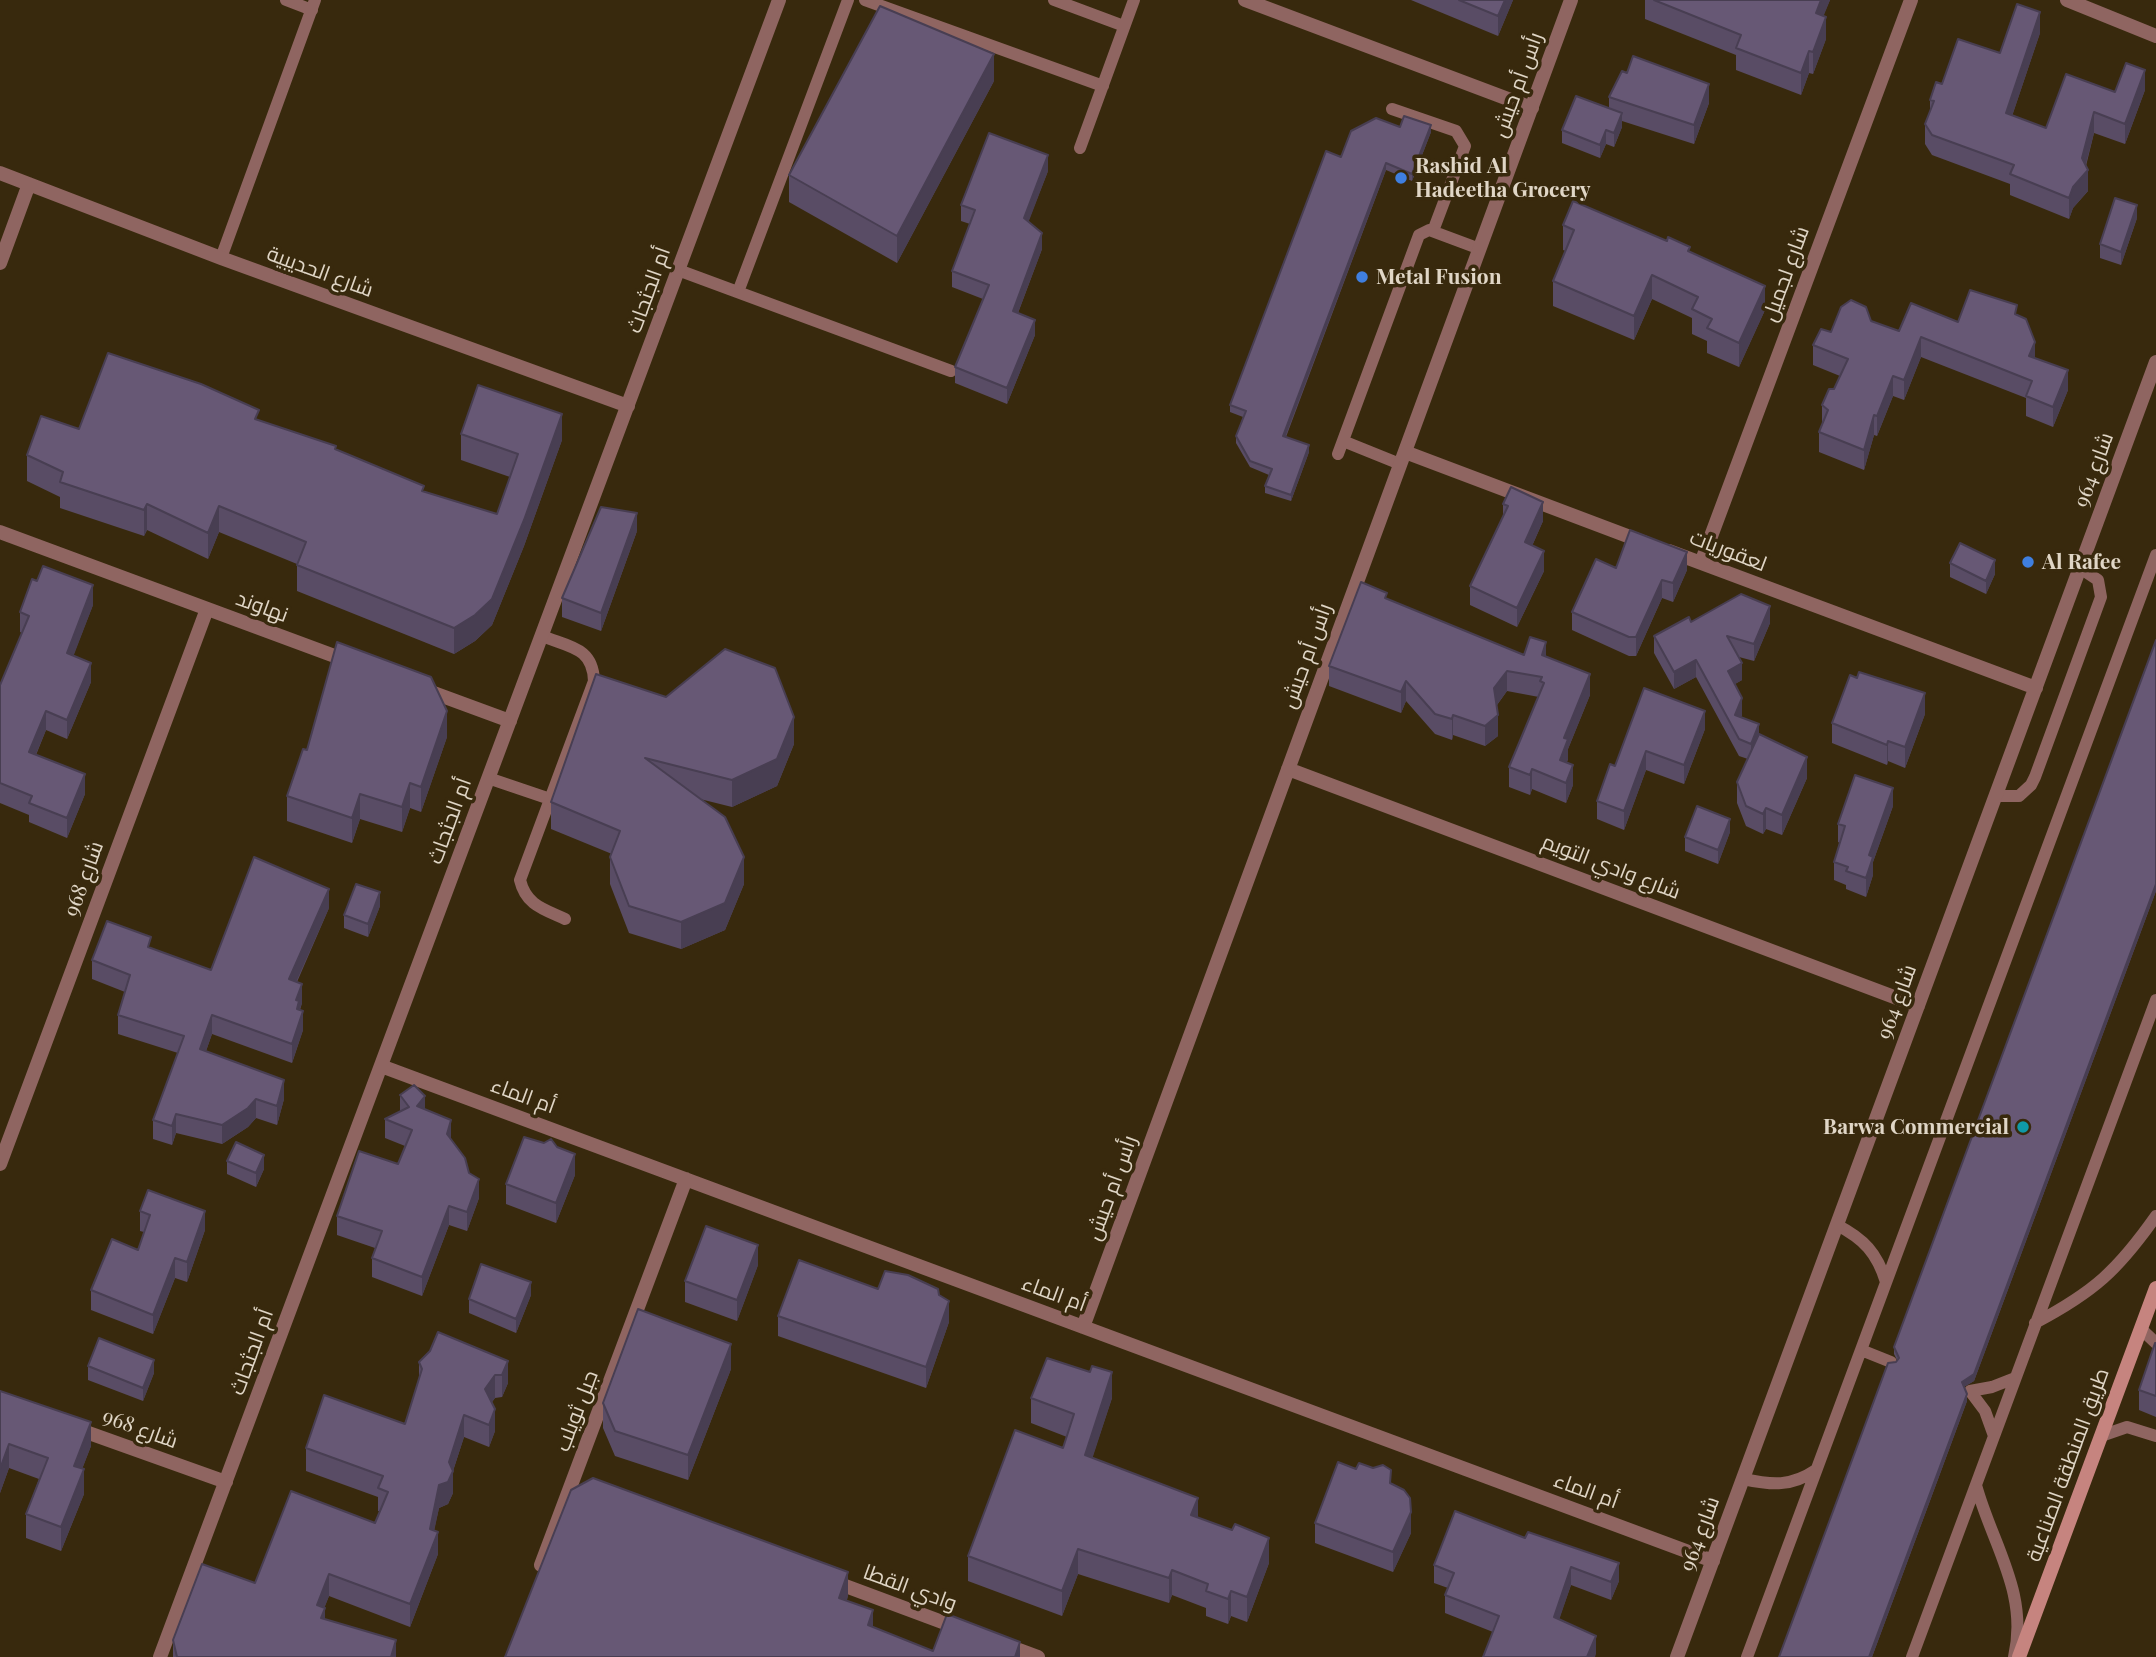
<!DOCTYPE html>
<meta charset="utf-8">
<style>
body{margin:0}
canvas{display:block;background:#38290d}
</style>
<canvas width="2156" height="1657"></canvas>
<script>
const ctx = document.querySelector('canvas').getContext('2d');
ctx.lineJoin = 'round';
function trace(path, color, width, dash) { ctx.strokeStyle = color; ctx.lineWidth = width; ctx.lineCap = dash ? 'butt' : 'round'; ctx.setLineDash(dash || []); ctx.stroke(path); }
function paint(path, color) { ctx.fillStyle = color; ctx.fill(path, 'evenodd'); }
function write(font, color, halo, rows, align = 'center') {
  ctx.font = font + ' "Playfair Display",Cairo,serif'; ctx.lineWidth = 7; ctx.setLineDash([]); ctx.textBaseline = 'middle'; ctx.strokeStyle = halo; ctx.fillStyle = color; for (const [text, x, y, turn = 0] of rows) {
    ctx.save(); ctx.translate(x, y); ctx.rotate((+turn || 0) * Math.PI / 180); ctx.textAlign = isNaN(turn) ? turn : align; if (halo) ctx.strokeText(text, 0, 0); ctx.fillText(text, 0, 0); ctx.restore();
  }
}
trace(new Path2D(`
 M286 0 312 10
 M865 0 1103 86
 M1054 0 1124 26
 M1392 109 1456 131 1465 146 1433 231
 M1080 148 1134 0
 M221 258 315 0
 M678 270 951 371
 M738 292 848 0
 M1343 441 1400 464
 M1338 454 1419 235 1429 230 1480 249
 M542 636C569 647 593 647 594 681L520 880C526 905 543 909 565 919
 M488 778 550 799
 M1996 796H2019L2031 785 2035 777 2101 597 2098 580 2080 568
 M1837 1225C1864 1239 1877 1253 1886 1282
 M2035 1323C2094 1292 2118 1270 2156 1216
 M2141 1329 2156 1343
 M1861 1350 1891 1362
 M1994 1436 1985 1411 1970 1391 1992 1387 2015 1378
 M2101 1436 2127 1427 2156 1436
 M1743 1479C1772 1485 1791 1487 1816 1470
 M1976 1485C1992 1544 2029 1593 2014 1657
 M1747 1657 2156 555
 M1912 1657 2156 1000`), '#8f6561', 12);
trace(new Path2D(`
 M1245 0 1532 108
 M2067 0 2156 36
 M0 173 221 258 628 406
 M0 263 29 184
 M1405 452 1646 543
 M0 532 348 661
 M1669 551 2036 688
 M1701 563 1911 0
 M423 689 510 721
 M1288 769 1918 1006
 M381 1066 1713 1561
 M0 1164 207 609
 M1083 1327 1571 0
 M72 1427 226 1482
 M541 1565 686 1179
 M832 1581 961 1629
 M1003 1644 1038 1657
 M160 1657 779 0
 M1677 1657 2156 362`), '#8f6561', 14);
trace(new Path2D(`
 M2019 1657 2156 1288`), '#c6847f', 14);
paint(new Path2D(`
 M1411 0H1513L1498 36Z
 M1645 0H1830L1823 16 1826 39 1813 74 1809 73 1801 95 1736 70V55L1645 19Z
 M2040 33 2012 116 2046 128 2115 92 2145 90 2125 144 2094 133 2086 166 2088 191 2073 208 2069 219 2010 195V184L1932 155 1925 144V124L1930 112V100L1942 84Z
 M994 81 897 263 789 202V175Z
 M1609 97 1709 103 1694 144 1622 121V127L1614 147 1606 144 1600 158 1562 143V130L1609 108Z
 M1400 127 1431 132 1412 181 1386 170 1286 437 1309 452 1291 501 1265 493V486L1269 475 1250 467 1236 443V436L1243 417 1230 412V405L1341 157Z
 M1048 171 1028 222 1042 249 1018 313 1035 335 1007 404 955 383V367L983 299 952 287V271L970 224 961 221V205Z
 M2137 218 2121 265 2100 258V244Z
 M1563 225 1690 251 1765 310 1739 367 1707 353V341L1692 334V318L1652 299 1634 340 1553 306V281L1566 251 1563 250Z
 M2017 315 2035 358 2068 390 2053 427 2026 416V398L1921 357 1904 400 1893 396 1877 436 1874 435 1864 470 1819 452V432L1822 425V405L1834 389 1840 376 1813 365V345L1831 332 1871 321 1899 331Z
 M259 420 336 450 424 492 497 514 510 477 461 460V434L562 440 524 546 492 625 475 641 454 654 297 591V564L219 532 208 559 147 530 144 536 60 508V497L27 481V455L79 429Z
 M1503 504 1543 521 1532 546 1544 571 1517 627 1470 605V586L1503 516Z
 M637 531 601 631 562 617V598Z
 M1950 563 1995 574 1986 594 1950 577Z
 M1616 568 1687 570 1673 602 1662 598 1636 656H1629L1572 630V612Z
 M1387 599 1524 655 1546 657 1590 695 1568 749V759L1567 762 1573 785 1566 803 1532 789 1530 795 1509 787V767L1539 697 1507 691 1497 705 1498 736 1485 746 1453 735 1452 740 1435 734 1406 701 1401 713 1329 686V666Z
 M93 605 73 656 91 682 67 739 46 730 36 755 85 794 67 838 29 822V815L0 803V685L22 633 20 632V612Z
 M1691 622 1770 623 1754 661 1739 657 1742 680 1735 684 1742 715 1741 717 1807 778 1782 835 1766 829 1763 834 1746 826 1737 803V782L1748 759 1739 756 1696 677 1674 689 1654 653V636Z
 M2156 640V891L1974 1381 1964 1387 1967 1401 1872 1657H1779L1897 1360 1894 1354V1347Z
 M596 674 794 744 777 786 732 807 700 799 744 884 725 930 681 949 629 933 610 884V857L612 854 551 829V802Z
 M1705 711V729L1684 784 1646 770 1624 830 1597 819V801L1615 766Z
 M1925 714 1905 768 1888 761 1887 765 1832 743V723Z
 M447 737 421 812 410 808 402 832 360 819 352 843 287 821V796L307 750Z
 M1893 806 1873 862V875L1866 897 1846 889V885L1834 880V862L1840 843 1838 842V824Z
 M1730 832 1718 864 1685 851V837Z
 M380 906 368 937 344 928V915Z
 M329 908 297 982 302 1003 300 1010 303 1030 292 1063 212 1034 206 1051 284 1099 277 1125 256 1118 248 1127 222 1144 176 1133 172 1145 153 1139V1120L178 1053 118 1034V1015L125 992 92 979V960L151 948 211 970Z
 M400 1095 425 1109 451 1139 469 1173 479 1198 467 1231 449 1225 422 1296 372 1277V1258L375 1248 337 1235V1216L398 1164 405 1146 385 1138V1119L400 1112Z
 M227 1161 264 1169 256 1187 227 1174Z
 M575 1175 556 1223 506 1204V1184Z
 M140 1211 205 1230 187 1282 175 1278 153 1334 91 1310V1290L138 1250 144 1232 140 1231Z
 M758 1265 737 1321 685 1302V1281Z
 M878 1289 939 1295 949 1322 926 1388 778 1336V1316Z
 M531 1295 516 1333 469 1313V1299Z
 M2156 1343V1417L2139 1410V1390Z
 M508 1361V1383L502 1397 495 1398 492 1402 495 1431 489 1447 464 1437 453 1471V1493L448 1504 439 1508 434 1530 438 1554 410 1627 329 1596 324 1608 325 1620 396 1657H173V1640L255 1583 375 1523 380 1511H378V1497L306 1471V1448L405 1424 419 1378V1362Z
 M88 1366 154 1373 143 1401 88 1380Z
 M731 1369 688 1480 615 1456 603 1428V1403Z
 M0 1391 91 1446 82 1469 84 1494 61 1551 26 1538V1514L39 1479 9 1468 0 1493Z
 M1031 1398H1112L1092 1458 1198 1518 1269 1563 1247 1622 1231 1616 1228 1624 1206 1616V1608L1172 1595 1169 1603 1078 1574 1062 1616 968 1581V1556L1063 1448 1067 1437 1031 1423Z
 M1356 1469 1391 1484 1411 1533 1393 1572 1315 1543V1523Z
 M1455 1511 1619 1581 1611 1600 1571 1585 1559 1619 1596 1654 1493 1632 1445 1613V1595L1448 1588 1434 1583V1565Z`), '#594c65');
paint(new Path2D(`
 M1505 0H1513L1498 36V16Z
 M1821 0H1830L1816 35V13Z
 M2040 12V33L2006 134V113Z
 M1826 17V39L1813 74V52Z
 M1809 51V73L1801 95V73Z
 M994 54V81L897 263V236Z
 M2145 70V90L2125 144V124Z
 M1709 84V103L1694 144V125Z
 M2094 112V133L2083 175 2088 170V191L2073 208 2069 219V198L2082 158Z
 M1622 113V127L1614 147V133Z
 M1431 125V132L1412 181V174Z
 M1606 130V144L1600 158V145Z
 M1048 155V171L1024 234V218Z
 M1386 163V170L1283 443V436Z
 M2137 205V218L2121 265V252Z
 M1042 233V249L1013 326V311Z
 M1652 275V299L1634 340V316Z
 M1765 286V310L1739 367V343Z
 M1035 320V335L1007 404V388Z
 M1921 337V357L1904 400V380Z
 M2035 342V362L2029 356Z
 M2068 370V390L2053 427V407Z
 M1893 376V396L1877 436V416Z
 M562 414V440L524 546 492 625 475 641 454 654V628Z
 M1874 415V435L1864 470V450Z
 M1309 445V452L1291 501V495Z
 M1543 502V521L1525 562V542Z
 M147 504V530L144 536V510Z
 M219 506V532L208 559V533Z
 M637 513V531L601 631V613Z
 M1544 551V571L1517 627V608Z
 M1687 552V570L1673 602V583Z
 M1995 560V574L1986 594V581Z
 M1662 580V598L1636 656V637Z
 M93 585V605L67 673V653Z
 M1770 606V623L1754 661V644Z
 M1546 642V662L1542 655Z
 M1696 660V677L1674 689V672Z
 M91 663V682L67 739V720Z
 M1742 663V680L1728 688V671Z
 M1507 671V691L1494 709V688Z
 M1590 674V695L1568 749V759L1560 780V760L1564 738Z
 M1406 681V701L1401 713V692Z
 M1925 693V714L1905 768V747Z
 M1742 698V715L1735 732V715Z
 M46 711V730L29 771V752Z
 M447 711V737L421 812V787Z
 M1705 711V729L1684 784V765Z
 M1453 715V735L1452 740V719Z
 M1498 715V736L1485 746V726Z
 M794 717V744L777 786 732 807V780Z
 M1759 724V741L1751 761V744Z
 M1888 741V761L1887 765V745Z
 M1646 751V770L1624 830V811Z
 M1807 757V778L1782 835V815Z
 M1573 765V785L1566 803V783Z
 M1532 769V789L1530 795V775Z
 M85 774V794L67 838V818Z
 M410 783V808L402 832V807Z
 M1893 788V806L1873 862V875L1866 897V878L1869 855Z
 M360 794V819L352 843V818Z
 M1766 808V829L1763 834V814Z
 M1730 819V832L1718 864V850Z
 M744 857V884L725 930 681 949V922Z
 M2156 884V891L1974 1381 1962 1388V1382Z
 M329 889V908L289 998V979Z
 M380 892V906L368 937V924Z
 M302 984V1003L299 1011 297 1028 296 1000Z
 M303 1011V1030L292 1063V1044Z
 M212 1015V1034L200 1068V1049Z
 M284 1080V1099L277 1125V1106Z
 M425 1096V1115L417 1106Z
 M256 1099V1118L248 1127 222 1144V1125Z
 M176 1114V1133L172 1145V1126Z
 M451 1120V1139L447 1134Z
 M575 1154V1175L556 1223V1203Z
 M264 1155V1169L256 1187V1173Z
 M479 1179V1198L467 1231V1212Z
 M449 1206V1225L422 1296V1277Z
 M205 1211V1230L187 1282V1262Z
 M758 1245V1265L737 1321V1300Z
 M175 1258V1278L153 1334V1315Z
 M531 1282V1295L516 1333V1319Z
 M949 1301V1322L926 1388V1367Z
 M731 1344V1369L688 1480V1455Z
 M154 1360V1373L143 1401V1388Z
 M508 1361V1383L502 1397V1375Z
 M1112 1372V1398L1085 1481V1455Z
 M495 1375V1398L485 1411V1389Z
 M1967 1394V1401L1872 1657H1869Z
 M495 1409V1431L489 1447V1425Z
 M464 1415V1437L453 1471V1493L448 1504 439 1508 430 1551V1529L439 1485 449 1462Z
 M91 1422V1446L74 1490V1466Z
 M9 1444V1468L0 1493V1469Z
 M84 1469V1494L61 1551V1527Z
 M1198 1498V1523L1191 1515Z
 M1411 1512V1533L1393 1572V1552Z
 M438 1532V1554L410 1627V1604Z
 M1269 1538V1563L1247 1622V1597Z
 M1078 1549V1574L1062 1616V1591Z
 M1619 1563V1581L1611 1600V1582Z
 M1571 1567V1585L1554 1635V1617Z
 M1172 1570V1595L1169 1603V1578Z
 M848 1572V1597L839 1623V1598Z
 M329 1574V1596L317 1627V1605Z
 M1231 1591V1616L1228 1624V1599Z
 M325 1608V1630L321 1618Z
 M873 1610V1635L868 1625Z
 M1596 1636V1654L1595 1657H1587Z
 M396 1640V1657H391Z
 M1020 1642V1657H1015Z`), '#483e52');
const building = new Path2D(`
 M1459 0H1505L1498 16Z
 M1654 0H1821L1816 13 1826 17 1813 52 1809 51 1801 73 1736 48 1741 35Z
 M2017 4 2040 12 2006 113 2046 128 2066 74 2115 92 2126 63 2145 70 2125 124 2094 112 2082 158 2088 170 2073 187 2069 198 2010 174 2014 165 1932 135 1925 124 1934 101 1930 100 1936 82 1942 84 1958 39 2000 53Z
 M880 6 994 54 897 236 789 175Z
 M1633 56 1709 84 1694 125 1609 97 1622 71 1627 73Z
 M1576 96 1622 113 1614 133 1606 130 1600 145 1562 130Z
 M1404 116 1431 125 1412 174 1386 163 1283 436 1309 445 1291 495 1265 486 1272 469 1250 461 1236 436 1246 411 1230 405 1326 151 1341 157 1351 131 1376 118 1400 127Z
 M989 133 1048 155 1024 218 1042 233 1013 311 1035 320 1007 388 955 367 989 285 952 271 975 210 961 205Z
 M2115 198 2137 205 2121 252 2100 244Z
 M1573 201 1667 241 1668 237 1690 247 1688 251 1765 286 1739 343 1707 328 1712 319 1692 309 1698 297 1652 275 1634 316 1553 281 1574 230 1563 225Z
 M1970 290 2017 305 2015 314 2026 319 2035 342 2029 356 2068 370 2053 407 2026 396 2032 381 1921 337 1904 380 1893 376 1877 416 1874 415 1864 450 1819 432 1828 410 1822 405 1829 389H1834L1848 359 1813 345 1821 329 1831 332 1841 307 1851 300 1866 307 1871 321 1899 331 1911 303 1958 322Z
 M108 353 201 384 259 410 255 419 336 446 335 449 424 486 422 491 497 514 518 454 461 434 478 385 562 414 524 520 492 599 475 615 454 628 297 565 306 542 219 506 208 533 147 504 144 510 60 482 63 472 27 455 41 416 79 429Z
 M1511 487 1543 502 1525 542 1544 551 1517 608 1470 586 1508 506 1503 504Z
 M601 507 637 513 601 613 562 598Z
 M1630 530 1687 552 1673 583 1662 580 1636 637H1629L1572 612 1596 559 1616 568Z
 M1960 543 1995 560 1986 581 1950 563Z
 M43 566 93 585 67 653 91 663 67 720 46 711 29 752 85 774 67 818 29 803 32 796 0 783V685L29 616 20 612 32 579 37 581Z
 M1361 582 1387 593 1385 598 1524 655 1530 637 1546 642 1542 655 1590 674 1564 738 1568 739 1560 760 1573 765 1566 783 1532 769 1530 775 1509 767 1544 683 1540 681 1542 677 1507 671 1494 688 1498 715 1485 726 1453 715 1452 719 1435 714 1406 681 1401 692 1329 666Z
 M1741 594 1770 606 1754 644 1727 636 1742 663 1728 671 1742 698 1735 715 1759 724 1751 744 1739 739 1696 660 1674 672 1654 636 1689 617 1691 622Z
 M2156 640V884L1974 1374 1962 1382 1967 1394 1869 1657H1779L1888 1363 1896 1362 1899 1358 1894 1347Z
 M337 642 431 677 447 711 421 787 410 783 402 807 360 794 352 818 287 796 303 749 307 750Z
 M725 649 775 668 794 717 777 759 732 780 645 758 725 817 744 857 725 903 681 922 629 906 610 857 620 831 551 802 596 674 666 697Z
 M1859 672 1925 693 1905 747 1888 741 1887 745 1832 723 1850 675 1857 678Z
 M1644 688 1705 711 1684 765 1646 751 1624 811 1597 801 1610 764 1615 766Z
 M1759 734 1807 757 1782 815 1766 808 1763 814 1746 806 1737 782Z
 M1855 775 1893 788 1869 855 1873 857 1866 878 1846 871 1848 867 1834 862 1845 826 1838 824Z
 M1697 806 1730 819 1718 850 1685 837Z
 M254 857 329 889 289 979 302 984 296 1000 299 1001 297 1009 303 1011 292 1044 212 1015 200 1049 284 1080 277 1106 256 1099 248 1108 222 1125 176 1114 172 1126 153 1120 184 1036 118 1015 130 975 92 960 107 921 151 937 148 947 211 970Z
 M356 884 380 892 368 924 344 915Z
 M414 1085 425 1096 417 1106 451 1120 447 1134 465 1158 469 1173 479 1179 467 1212 449 1206 422 1277 372 1258 382 1231 337 1216 359 1151 398 1164 412 1130 385 1119 409 1107 400 1095Z
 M524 1137 544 1143 551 1139 557 1147 575 1154 556 1203 506 1184Z
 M236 1142 264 1155 256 1173 227 1161Z
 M148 1190 205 1211 187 1262 175 1258 153 1315 91 1290 112 1239 138 1250 150 1215 140 1211Z
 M706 1226 758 1245 737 1300 685 1281Z
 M799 1260 878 1289 885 1271 908 1275 938 1289 939 1295 949 1301 926 1367 778 1316Z
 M481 1264 531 1282 516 1319 469 1299Z
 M638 1309 731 1344 688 1455 615 1431 603 1403Z
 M438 1332 508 1361 502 1375H495L485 1389 495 1409 489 1425 464 1415 449 1462 453 1471 448 1482 439 1485 430 1529 438 1532 410 1604 329 1574 317 1605 325 1608 321 1618 396 1640 391 1657H177L173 1640 202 1564 255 1583 291 1491 375 1523 388 1492 378 1488 383 1476 306 1448 324 1395 405 1424 422 1369 419 1362 430 1351Z
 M99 1338 154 1360 143 1388 88 1366Z
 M2155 1343H2156V1396L2139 1390Z
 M1047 1358 1090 1372 1092 1366 1112 1372 1085 1455 1198 1498 1191 1515 1232 1530 1235 1524 1269 1538 1247 1597 1231 1591 1228 1599 1206 1591 1208 1584 1172 1570 1169 1578 1078 1549 1062 1591 968 1556 1015 1430 1063 1448 1074 1414 1031 1398Z
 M0 1391 91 1422 74 1466 84 1469 61 1527 26 1514 48 1458 9 1444 0 1469Z
 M1338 1462 1356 1469 1359 1463 1373 1468 1383 1465 1391 1470 1390 1483 1404 1490 1410 1498 1411 1512 1393 1552 1315 1523Z
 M593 1478 848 1572 839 1598 873 1610 868 1625 933 1651 947 1614 1020 1642 1015 1657H505L571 1490Z
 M1455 1511 1525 1538 1528 1532 1619 1563 1611 1582 1571 1567 1554 1617 1596 1636 1587 1657H1483L1499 1616 1445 1595 1454 1573 1434 1565Z`);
paint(building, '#675875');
trace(building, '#483e52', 2);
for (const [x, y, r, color] of [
 [1401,178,7,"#3f7fe0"],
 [1362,277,7,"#3f7fe0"],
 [2028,562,7,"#3f7fe0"],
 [2023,1127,7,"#0f9aa8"]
]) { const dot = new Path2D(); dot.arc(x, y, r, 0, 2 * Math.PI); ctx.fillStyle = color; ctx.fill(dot); trace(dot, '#38290d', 2.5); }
write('21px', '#e0d6c6', '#38290d', [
 ["رأس أم حيش",1518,85,-70],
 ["شارع الحديبية",320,272,20],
 ["شارع لجميل",1786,274,-70],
 ["أم الجثجاث",649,290,-70],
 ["شارع 964",2094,470,-70],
 ["لعقوريات",1728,551,21],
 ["نهاوند",262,607,20],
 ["رأس أم حيش",1307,656,-70],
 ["أم الجثجاث",450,821,-70],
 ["شارع وادي التويم",1611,867,21],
 ["شارع 968",84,879,-70],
 ["شارع 964",1897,1002,-70],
 ["أم الماء",523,1096,20],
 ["رأس أم حيش",1112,1188,-70],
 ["أم الماء",1054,1294,20],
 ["أم الجثجاث",252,1352,-70],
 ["جبل ثويلب",577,1411,-69],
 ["شارع 968",140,1429,20],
 ["طريق المنطقة الصناعية",2068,1465,-70],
 ["أم الماء",1586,1491,20],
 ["شارع 964",1700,1534,-70],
 ["وادي القطا",910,1588,20]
]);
write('bold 21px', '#e0d6c6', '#38290d', [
 ["Rashid Al",1415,166],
 ["Hadeetha Grocery",1415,190],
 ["Metal Fusion",1376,277],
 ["Al Rafee",2042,562],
 ["Barwa Commercial",2009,1127,"right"]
], 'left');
</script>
